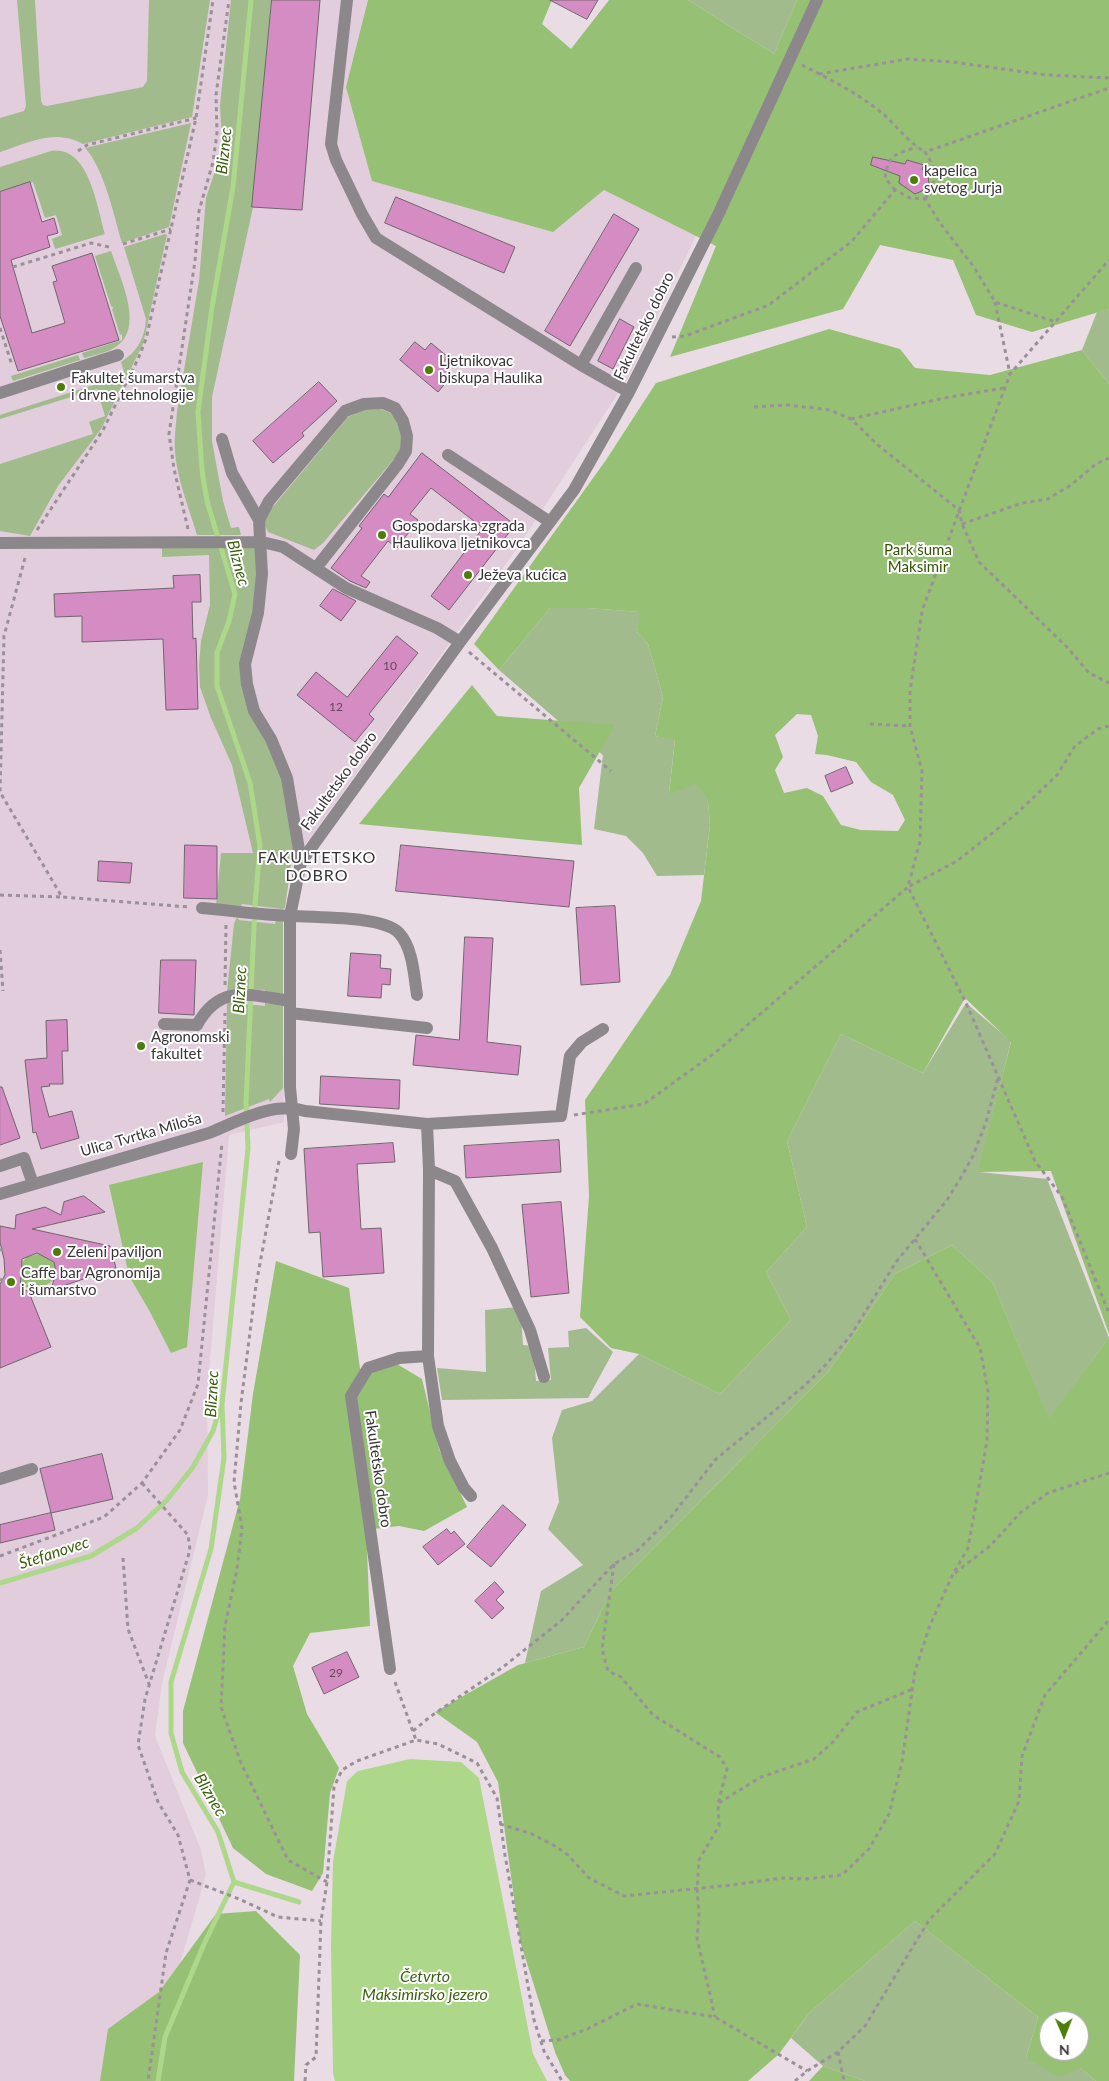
<!DOCTYPE html>
<meta charset="utf-8">
<style>
body{margin:0}
#map{position:relative;width:1109px;height:2081px;overflow:hidden;background:#e9dce5;font-family:Lato,sans-serif}
canvas{display:block}
.north{position:absolute;left:1039px;top:2011px;width:50px;height:50px;box-sizing:border-box;background:#fff;border:1px solid #b0aeaf;border-radius:50%;rotate:179deg;font-size:14px;font-weight:700;line-height:20px;text-align:center;color:#393437}
.north::after{content:'';display:block;margin:auto;width:18px;height:22px;background:#4d7d0a;clip-path:polygon(50% 0,100% 100%,50% 72%,0 100%)}
</style>
<div id="map">
<canvas width="1109" height="2081"></canvas>
<div class="north">N</div>
</div>
<script>
const ctx = document.querySelector('canvas').getContext('2d');
ctx.lineJoin = 'round';
function paint(path, color) { ctx.fillStyle = color; ctx.fill(path, 'evenodd'); }
function trace(path, color, width, dash) { ctx.strokeStyle = color; ctx.lineWidth = width; ctx.lineCap = dash ? 'butt' : 'round'; ctx.setLineDash(dash || []); ctx.stroke(path); }
function write(font, color, halo, rows, align = 'center') {
  ctx.font = font + ' Lato,sans-serif'; ctx.lineWidth = 4; ctx.setLineDash([]); ctx.textBaseline = 'middle'; ctx.strokeStyle = halo; ctx.fillStyle = color; for (const [text, x, y, turn = 0] of rows) {
    ctx.save(); ctx.translate(x, y); ctx.rotate((+turn || 0) * Math.PI / 180); ctx.textAlign = isNaN(turn) ? turn : align; if (halo) ctx.strokeText(text, 0, 0); ctx.fillText(text, 0, 0); ctx.restore();
  }
}
paint(new Path2D(`
 M0 0H368L346 87 553 232 604 190 696 236 628 378 518 547 291 865 282 928 284 1122 229 1135 207 1395 208 1495 162 1683 155 1736 201 1850 206 1875 161 2028 153 2081H0Z`), '#e1cddb');
paint(new Path2D(`
 M17 0H35L41 101 43 105 47 106 143 87 147 81 149 0H210L192 117 83 144C54 128 28 143 0 152V118L24 111 26 106Z
 M231 0H272L253 207 212 397V441L223 501 231 528 239 527 241 535H197C189 508 177 479 175 452 174 439 176 425 177 412L199 281 206 198 216 168 222 143 220 105Z
 M688 0H797L774 54Z
 M191 123 169 227 122 243C114 216 104 168 85 148Z
 M51 151C89 145 97 207 105 234L55 249 52 239 62 235 56 215 45 218 33 182 0 192V167Z
 M165 234 167 235 143 344 101 429 58 486 30 536 0 531V464L93 434 89 422 105 416 97 389 0 419V415L125 375 121 362C137 352 145 338 146 319L124 247Z
 M111 251C119 276 145 326 117 346 107 353 95 355 84 358L82 353 122 340V334L120 335 112 309 114 308 111 306 95 256Z
 M1109 309V384L1082 350 1097 312Z
 M78 355 80 360 13 381 11 376Z
 M379 409C382 410 388 411 391 413 403 423 402 439 400 452L323 543 314 550 268 532 264 523 267 514 348 417 364 410Z
 M162 547H257L259 579 241 664 280 766 295 859 291 865 285 908 282 909 242 904 241 908 216 906 221 853H253L232 765 211 718 200 687 199 665 201 641 210 605 209 555 162 557Z
 M550 608H588L641 612 637 632 648 644 663 697 655 736 675 739 669 793 696 783 708 801 710 825 704 875 657 876 643 853 626 836 594 829 603 755 563 725 499 670Z
 M237 917 239 920 275 924 276 921 283 922V995L264 994 265 990 239 989 227 992 234 924Z
 M227 1002 265 1006V1002L283 1004V1088L270 1102 269 1099 225 1116Z
 M966 1003 1011 1041 979 1172 1047 1179 1109 1338 1049 1419 993 1283 952 1245 895 1274 828 1372 611 1591 584 1647 525 1663 541 1591 583 1565 548 1529 559 1502 552 1438 562 1410 592 1401 639 1354 720 1394 791 1320 766 1272 807 1227 787 1141 841 1034 923 1073Z
 M518 1307 521 1318 523 1345 533 1346 536 1381 551 1380 548 1348 569 1347 568 1331 586 1328 613 1352 588 1398 442 1400 437 1368 486 1372 485 1310Z
 M915 1921 1038 2017 1026 2058 1080 2068 1096 2081H865L823 2066 791 2038 809 2013Z`), '#a1bb8d');
paint(new Path2D(`
 M368 0H552L542 24 571 49 609 0H688L774 54 797 0H1109V309L1032 332 976 315 953 260 880 245 843 309 670 357 716 246 604 190 553 232 372 181 346 87Z
 M829 329 900 349 915 368 990 375 1082 350 1109 384V1334L1051 1171 978 1172 1011 1042 965 998 923 1073 841 1034 787 1141 807 1227 766 1272 791 1320 720 1394 639 1354 611 1348 580 1317 589 1196 585 1100 670 975 701 901 710 825 708 801 696 784 669 794 675 740 655 736 663 697 648 644 637 632 640 612 588 608H550L499 670 474 644 606 460 656 383ZM797 714 811 715 818 736 815 754 827 755 856 762 871 782 893 795 905 820 898 831 861 830 841 825 823 796 807 788 784 793 775 770 783 757 775 735Z
 M472 685 497 716 615 725 579 788 582 845 359 824Z
 M203 1162 187 1347 171 1353 149 1310 129 1276 109 1185Z
 M952 1245 993 1283 1049 1418 1109 1338V2081H1096L1080 2068 1059 2077 1026 2058 1038 2017 915 1921 809 2013 779 2054 748 2081H570L565 2075 555 2052 520 1941 498 1782 477 1742 435 1712 518 1665 584 1647 611 1591 828 1372 895 1274ZM1049 2021H1079V2051H1049Z
 M38 1254 53 1261C64 1280 42 1292 25 1287L21 1280 22 1262 27 1257Z
 M276 1261 349 1288 361 1376 392 1361 422 1379 439 1449 467 1507 424 1531 399 1526 373 1529 367 1550 370 1626 310 1633 293 1666 307 1714 339 1768 330 1793 323 1873 312 1891 266 1874 233 1848 183 1743V1711L240 1499 253 1394Z
 M256 1911 300 1955 294 2081H100L108 2029 159 1992 216 1914Z
 M823 2066 865 2081H809Z`), '#96c073');
paint(new Path2D(`
 M410 1759 461 1762 479 1778 533 2054 547 2081H335L333 2073 331 1946 333 1862 347 1781 358 1771Z`), '#add88a');
trace(new Path2D(`
 M0 1583 91 1556 137 1528 166 1501 193 1467 213 1431 220 1408
 M234 1882 299 1902
 M158 2081 165 2037 204 1944 234 1882 218 1832 182 1772 171 1733V1682L211 1549 224 1458 222 1404 248 1148 246 1103 255 905 260 846 250 783 217 686V653L229 621 235 594 207 501 202 471 198 412 212 307 233 187 251 0`), '#add88a', 5);
const building = new Path2D(`
 M272 0H320L302 210 252 207Z
 M550 0H598L587 19Z
 M873 157 905 164 907 160 924 165 922 169 928 175 929 184 924 190 915 194 899 183 900 176 871 165Z
 M30 182 42 222 54 218 58 233 47 236 50 247 11 260 32 333 65 323 53 282 57 281 52 266 92 253 119 340 18 371 0 316V192Z
 M396 197 515 247 504 273 385 223Z
 M614 214 639 229 570 346 545 331Z
 M620 319 634 327 613 369 598 361Z
 M415 342 425 350 431 343 448 357 441 365 453 374 438 392 400 360Z
 M319 382 337 401 302 433 304 436 273 463 253 441Z
 M422 453 515 525 449 610 431 596 483 528 431 488 410 514 418 520 397 548 388 541 361 576 370 582 366 588 350 581 331 568 362 528 359 526 384 494 388 497Z
 M200 575 201 602H192L193 639 196 638 198 709 166 710 163 639 82 642V616L55 617 54 594 174 588 173 576Z
 M333 589 356 601 341 621 320 606Z
 M397 636 418 653 369 714 374 719 355 742 297 695 316 672 347 697Z
 M846 767 853 783 831 792 825 776Z
 M185 845 217 846V899L184 898Z
 M401 845 574 861 569 907 396 891Z
 M99 861 132 863 130 883 98 881Z
 M615 906 620 982 581 985 576 908Z
 M465 937 493 938 487 1042 521 1046 518 1075 413 1065 416 1035 459 1040Z
 M351 953 381 955 380 968 391 969 390 985 382 984 381 998 348 996Z
 M161 960H196L194 1015 159 1013Z
 M67 1020 68 1051H62L63 1084H49L50 1086 41 1087 49 1117 72 1111 79 1138 41 1149 36 1132 33 1133 25 1060 47 1058 46 1021Z
 M321 1076 400 1080 399 1109 320 1104Z
 M0 1087H2L20 1138 0 1145Z
 M559 1140 561 1172 466 1178 464 1146Z
 M393 1143 395 1162 357 1164 361 1229 381 1228 384 1273 323 1277 320 1232 309 1233 304 1149Z
 M84 1196 105 1212 32 1229 110 1246 116 1268 51 1290 56 1272 54 1262 37 1253 22 1259 20 1292 28 1290 51 1347 0 1368V1284L5 1275 4 1259 0 1242V1226L15 1229 16 1215 45 1207 61 1215 64 1202Z
 M561 1202 569 1293 531 1297 522 1205Z
 M102 1454 113 1499 51 1513 40 1469Z
 M503 1505 526 1525 491 1567 467 1547Z
 M51 1513 55 1530 0 1543V1525Z
 M447 1529 451 1534 454 1531 465 1544 438 1565 423 1547Z
 M495 1582 504 1592 496 1600 504 1608 492 1619 475 1601Z
 M347 1652 359 1677 324 1694 312 1668Z`);
paint(building, '#d58cc3');
trace(building, '#70656d', 1);
trace(new Path2D(`
 M802 65C829 79 858 93 882 113 897 126 908 142 925 152
 M819 74 908 59 952 62 1047 75 1109 78
 M78 151 87 145 196 118
 M895 190 885 178C888 154 896 154 917 147
 M925 199C937 179 938 172 925 152L1109 88
 M123 244 171 229
 M13 267 91 243 109 247
 M995 302 1010 374
 M0 328 12 365
 M672 337 685 336 769 305 852 241 895 190 910 198 925 199 940 223 974 267 995 302 1056 322
 M754 407 788 405 830 410 851 419 879 446 959 510 962 524 979 562 1068 648 1089 673 1109 683
 M851 419 944 398 1004 388
 M962 524 1022 503 1048 499 1071 485 1096 464 1109 458
 M188 529 174 469 169 434 195 261 199 211 213 162 217 133 216 95 229 0
 M37 530 103 430 138 359 146 339 196 118 213 0
 M25 558 4 636 0 792 62 897 189 907
 M469 652 611 771
 M870 724 910 726
 M1109 726 1098 729 1075 746 1057 775 1015 815 957 861 908 887 966 1003 1035 1161 1062 1197 1109 1313
 M0 895 61 897
 M0 950 3 991
 M225 985 226 923
 M223 1112 225 1013
 M574 1115 644 1104 716 1052 908 887 920 841 922 771 910 726V691L922 611 1010 374 1109 260
 M279 1161 256 1285 241 1403 234 1482 242 1528 237 1569 225 1626 221 1707 241 1763 288 1860 327 1882
 M0 1250 3 1249
 M0 1279 3 1281
 M142 1483 188 1535 190 1550 145 1699 138 1745 158 1802 178 1835 190 1880 166 1953 148 2081
 M0 1556 104 1517 142 1483 180 1430 198 1384 222 1143
 M123 1558 128 1629 149 1684
 M614 1564 602 1649 608 1671 621 1677 653 1715 720 1757 727 1769 718 1804 719 1826 699 1860 697 1889 699 1913 697 1938 715 2017
 M955 1573 991 1545 1021 1512 1048 1493 1109 1473
 M395 1682 416 1740
 M413 1731 431 1716 503 1667 561 1621 614 1564 638 1550 671 1517 715 1460 803 1387 823 1368 851 1335 896 1262 947 1200 959 1181 973 1156 986 1122 998 1078
 M719 1803 761 1777 814 1759 833 1742 857 1712 913 1689
 M500 1824 532 1834 555 1846 568 1855 589 1878 624 1896 732 1885 782 1878 805 1879 842 1875 869 1849 889 1814 902 1762 915 1671 930 1625 953 1574 968 1548 987 1441 988 1391 980 1348 915 1239
 M190 1880 239 1899 278 1917 321 1921
 M541 2041 558 2040 587 2029 637 2004 715 2017 807 2071
 M838 2052 844 2081
 M305 2081 306 2065 316 2057 321 1921 327 1882 334 1787 342 1770 357 1761 416 1740 438 1744 477 1763 497 1798 505 1855 534 2020 544 2051 562 2081
 M795 2081 807 2071 838 2052 865 2026 929 1920 995 1854 1019 1801 1022 1756 1045 1695 1109 1620`), '#9a9097', 3, [4, 4]);
trace(new Path2D(`
 M347 0 331 144 336 160 362 214 376 238 581 365 629 392
 M581 365 636 268
 M0 393 118 355
 M222 439 232 473 259 520
 M448 455 550 522
 M0 543 262 542 283 547 346 588 437 628 460 642
 M301 862 287 778 271 739 254 711 247 684 245 664 258 613 262 574 259 520 269 501 345 411 364 404 383 403 395 408 403 421 407 436 406 451 398 464 316 568
 M202 908C227 910 251 914 275 915 302 918 381 914 399 933 413 948 414 976 417 995
 M290 1013 427 1028
 M164 1024 197 1025C220 983 250 995 290 1001
 M427 1124 429 1170 455 1181 492 1248 530 1330 544 1377
 M291 1154 294 1129 290 1087V916L301 862 460 642 574 490 629 392 718 215 817 0
 M0 1166 24 1158 33 1184
 M429 1170 428 1356 438 1426 450 1461 464 1488 471 1496
 M0 1194 209 1133C238 1121 274 1101 305 1111L427 1124 561 1116 570 1056 582 1042 603 1029
 M0 1479 32 1469
 M390 1669 351 1396 368 1368 399 1358 428 1356`), '#8c878a', 12);
for (const [x, y, r, color] of [
 [914,180,5,"#4d7d0a"],
 [429,370,5,"#4d7d0a"],
 [61,387,5,"#4d7d0a"],
 [382,535,5,"#4d7d0a"],
 [468,575,5,"#4d7d0a"],
 [141,1046,5,"#4d7d0a"],
 [57,1252,5,"#4d7d0a"],
 [11,1282,5,"#4d7d0a"]
]) { const dot = new Path2D(); dot.arc(x, y, r, 0, 2 * Math.PI); ctx.fillStyle = color; ctx.fill(dot); trace(dot, '#fff', 2); }
write('12px', '#604a5a', null, [
 ["10",390,666],
 ["12",336,707],
 ["29",336,1673]
]);
write('15px', '#393437', '#fff', [
 ["kapelica",924,171],
 ["svetog Jurja",924,188],
 ["Ljetnikovac",439,361],
 ["biskupa Haulika",439,378],
 ["Fakultet šumarstva",71,378],
 ["i drvne tehnologije",71,395],
 ["Gospodarska zgrada",392,526],
 ["Haulikova ljetnikovca",392,543],
 ["Ježeva kućica",478,575],
 ["Agronomski",151,1037],
 ["fakultet",151,1054],
 ["Zeleni paviljon",67,1252],
 ["Caffe bar Agronomija",21,1273],
 ["i šumarstvo",21,1290]
], 'left');
write('15px', '#393437', '#fff', [
 ["Fakultetsko dobro",644,326,-64],
 ["Fakultetsko dobro",339,781,-54],
 ["Ulica Tvrtka Miloša",141,1135,-16],
 ["Fakultetsko dobro",378,1469,82]
]);
write('15px', '#325600', '#fff', [
 ["Park šuma",918,550],
 ["Maksimir",918,567]
]);
write('italic 16px', '#3a5f0c', '#fff', [
 ["Bliznec",224,151,-84],
 ["Bliznec",238,563,75],
 ["Bliznec",240,990,-87],
 ["Bliznec",212,1394,-87],
 ["Štefanovec",54,1553,-18],
 ["Bliznec",210,1795,59],
 ["Četvrto",425,1977],
 ["Maksimirsko jezero",425,1995]
]);
ctx.letterSpacing = '1px';
write('16px', '#393437', '#fff', [
 ["FAKULTETSKO",317,858],
 ["DOBRO",317,876]
]);
ctx.letterSpacing = '0px';
</script>
